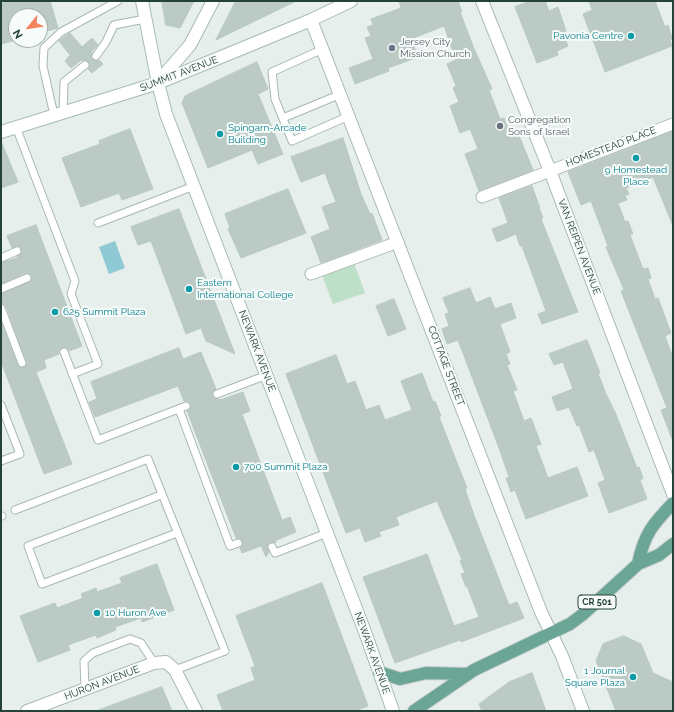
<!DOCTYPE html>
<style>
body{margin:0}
#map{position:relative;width:674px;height:712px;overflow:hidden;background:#e6efeb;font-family:Raleway,sans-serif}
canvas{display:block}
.frame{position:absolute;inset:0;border:2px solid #24423a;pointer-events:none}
.north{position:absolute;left:8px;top:8px;width:40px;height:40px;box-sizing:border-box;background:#f7fbf9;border:1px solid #a3b1ad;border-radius:50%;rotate:240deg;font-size:11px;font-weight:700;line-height:16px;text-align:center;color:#24423a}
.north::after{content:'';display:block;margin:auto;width:14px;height:18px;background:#f4845f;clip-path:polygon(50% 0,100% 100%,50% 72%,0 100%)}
</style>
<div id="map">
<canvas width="674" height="712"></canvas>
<div class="frame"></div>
<div class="north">N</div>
</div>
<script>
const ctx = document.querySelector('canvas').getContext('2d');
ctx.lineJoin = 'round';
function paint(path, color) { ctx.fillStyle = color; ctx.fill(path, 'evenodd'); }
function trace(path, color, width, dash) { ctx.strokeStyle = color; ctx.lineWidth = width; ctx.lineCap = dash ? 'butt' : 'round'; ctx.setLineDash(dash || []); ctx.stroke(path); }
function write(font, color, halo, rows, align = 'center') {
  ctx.font = font + ' Raleway,sans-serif'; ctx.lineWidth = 4; ctx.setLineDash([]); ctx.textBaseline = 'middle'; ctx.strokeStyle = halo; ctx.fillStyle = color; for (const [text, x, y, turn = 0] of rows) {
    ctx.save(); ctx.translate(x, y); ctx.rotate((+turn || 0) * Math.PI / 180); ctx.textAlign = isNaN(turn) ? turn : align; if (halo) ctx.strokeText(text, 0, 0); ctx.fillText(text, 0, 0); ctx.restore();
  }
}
paint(new Path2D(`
 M354 263 365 293 333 304 322 275Z`), '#bfe0c8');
paint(new Path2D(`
 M115 241 125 268 109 274 99 247Z`), '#8ec9d4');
const building = new Path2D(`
 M10 1H50L58 28 40 33V16H16V40L1 44V4Z
 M162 1H194L180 28 166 25Z
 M236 1H296L216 40Z
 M399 1H458L462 12H460L473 46 492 89 489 90 500 119 504 118 511 136 518 133 533 170 479 191 465 154 478 149 470 129 460 133 450 106 459 102 453 88 456 86 447 64 456 60 444 26 411 39 418 57 388 68 389 71 355 84 349 68 373 59 365 38 371 36 367 27 373 25 371 19 401 8Z
 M531 1H545L549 11 558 7 566 31 564 32 566 36H564L568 46 557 51 558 55 537 63 515 7Z
 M589 1H655L665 27 668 25 670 32 673 39 670 40 672 46 605 72 583 14 592 10Z
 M70 33 82 47 92 38 98 45 92 51 91 58 95 61 99 60 103 64 92 73 88 69 90 65 87 61 81 60 71 68 65 61 70 55 59 41Z
 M257 62 268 89 258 94 283 154 258 164 252 150 208 168 182 103 185 96Z
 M130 129 153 189 122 200 119 193 81 207 62 158 100 144 99 141Z
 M673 131V226L653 177 626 188 629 194 625 196 627 200 618 203 625 222 628 221 633 234 630 235 643 269 648 268 651 278 648 279 655 299 658 298 671 333 665 336 673 358 672 439 661 410 667 408 621 291 624 290 606 247 608 246 591 201 581 205 568 172Z
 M343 138 361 194 370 214 372 213 382 240 321 263 311 237 330 229 322 207 336 202 325 173 301 182 291 157Z
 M1 141 18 182 1 188Z
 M532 186 540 208H539L543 218 541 219 578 312 542 324 538 314 546 311 522 246H520L516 234 497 242 492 229 508 223 499 198Z
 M288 189 306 233 241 258 228 229 230 228 225 214Z
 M179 209 235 354 206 341 201 328 186 334 151 241 138 245 131 227Z
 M36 225 82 346 69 351 67 348H62L59 351V354L44 360 46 368 36 372 72 464 44 474 1 361V322L18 365 22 368 27 364 6 306 1 303V294L29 282 32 276 30 274 25 273 1 284V263L16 258 22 252 20 247 12 248 7 236Z
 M470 288 476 303 490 297 495 309 511 303 516 318 500 324 510 352 506 354 510 364 507 365 517 390 513 391 524 421 531 418 541 444 536 446 548 478 577 467 588 496 526 519 515 490 511 492 506 478 509 477 499 448 458 340 447 344 442 329 449 326 445 314 449 313 443 298Z
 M394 299 406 329 388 336 376 306Z
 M587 340 600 373H598L606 394 615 412 637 468 639 467 643 478 640 480 647 499 609 513 598 483 605 480 594 450 589 452 579 425 577 426 569 407 557 411 552 397 573 389 563 362 554 365 549 354Z
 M179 348 183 359 201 352 216 389 212 394 214 398 219 399 220 400 243 392 250 411 242 414 282 520 290 517 296 532 277 540 275 543H269L267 547 269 552 266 557 261 546 242 553 240 548 243 544 242 541 236 538 187 411 190 409 191 405 189 402 184 401 178 386 95 417 89 402 97 399 91 382Z
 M336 355 347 384 355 381 366 410 379 405 385 420 412 410 401 381 422 373 433 402 435 401 441 416 439 417 467 488 465 489 475 518 509 605 517 602 524 618 461 642 460 640 395 663 363 577 427 554 454 626 479 617 467 586 466 587 461 574 465 573 460 561 462 560 437 501 396 517 399 525 379 532 381 536 365 542 360 528 346 533 286 374Z
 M157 564 174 610 142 622 141 618 115 627 116 630 97 638 96 635 68 645 70 650 38 662 20 616 55 603 57 608 83 598 81 594 96 588 97 592 122 583 120 578Z
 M322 583 368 706 355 711H223L217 695 255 680 251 668 255 666 236 616Z
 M624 636 641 644 653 673 673 682V711H616L596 661 603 644Z
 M532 673 546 711H482L479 704 509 682Z
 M162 687 172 711H100L99 710Z`);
paint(building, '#bbcac4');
trace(building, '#b8c9c2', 1);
const service = new Path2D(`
 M323 49 272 72 275 99 292 141 349 116
 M96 56 106 42 114 25 145 19
 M63 113 64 82 85 65
 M54 115 43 66 44 48 61 32 118 1
 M283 118 341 94
 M16 127 75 281 71 294 98 364 72 374
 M98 223 194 186
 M1 258 17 251
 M1 289 27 278
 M1 308 22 363
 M64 352 98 440 186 406
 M217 394 267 375
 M1 405 20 454 1 461
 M179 409 230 546 238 543
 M161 495 28 546 42 584 177 533
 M15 510 148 459 225 651 175 670
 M1 516H2
 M272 547 275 553 327 533
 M85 689 84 661 93 653 130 639 141 643 154 663`);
const pedestrian = new Path2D(`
 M482 197 673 124
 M311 274 398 242`);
const minor = new Path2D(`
 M482 1 550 171 673 494
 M311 20 541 612 562 656 583 711
 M27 711 154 663 166 662 175 670 196 711`);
const secondary = new Path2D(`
 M142 1 158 83 166 114 365 632 393 711
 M158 82 190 45 213 1
 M1 132 158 83 311 20 351 1`);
const primary = new Path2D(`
 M638 564C644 534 653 524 673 503
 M379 672 400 679 426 673 468 674
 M414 711 474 670 570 624 582 615 638 564 659 555 673 544`);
trace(service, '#a8b8b2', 9);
trace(pedestrian, '#a8b8b2', 13);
trace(minor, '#a8b8b2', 14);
trace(secondary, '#a4bbb3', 14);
trace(primary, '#c2cac8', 14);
trace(service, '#fff', 7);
trace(pedestrian, '#fff', 11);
trace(minor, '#fff', 12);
trace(secondary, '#fff', 12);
trace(primary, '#6aa596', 12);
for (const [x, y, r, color] of [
 [631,36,4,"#0f9aa8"],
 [392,48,4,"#6b7280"],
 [500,126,4,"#6b7280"],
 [220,134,4,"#0f9aa8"],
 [636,158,4,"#0f9aa8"],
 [189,289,4,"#0f9aa8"],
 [55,312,4,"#0f9aa8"],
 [236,467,4,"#0f9aa8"],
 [97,613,4,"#0f9aa8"],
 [633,677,4,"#0f9aa8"]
]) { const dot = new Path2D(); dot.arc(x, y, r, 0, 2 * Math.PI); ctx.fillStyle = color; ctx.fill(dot); trace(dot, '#f7fbf9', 1.5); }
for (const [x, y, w] of [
 [597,602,38]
]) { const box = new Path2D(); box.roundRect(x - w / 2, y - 7, w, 14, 3); ctx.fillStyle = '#f7fbf9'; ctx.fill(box); trace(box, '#24423a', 1); }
write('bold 9px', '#24423a', null, [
 ["CR 501",597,602]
]);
write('10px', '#0d838f', '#f7fbf9', [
 ["Pavonia Centre",623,36,"right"],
 ["Spingarn-Arcade",228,128],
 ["Building",228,140],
 ["9 Homestead",636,170,"center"],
 ["Place",636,182,"center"],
 ["Eastern",197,283],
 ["International College",197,295],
 ["625 Summit Plaza",63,312],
 ["700 Summit Plaza",244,467],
 ["10 Huron Ave",105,613],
 ["1 Journal",625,671,"right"],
 ["Square Plaza",625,683,"right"]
], 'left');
write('10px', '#5b616d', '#f7fbf9', [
 ["Jersey City",400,42],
 ["Mission Church",400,54],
 ["Congregation",508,120],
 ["Sons of Israel",508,132]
], 'left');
write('10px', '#24423a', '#f7fbf9', [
 ["SUMMIT AVENUE",179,74,-21],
 ["HOMESTEAD PLACE",611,147,-21],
 ["VAN REIPEN AVENUE",579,247,69],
 ["NEWARK AVENUE",257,351,69],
 ["COTTAGE STREET",446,366,69],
 ["NEWARK AVENUE",372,653,70],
 ["HURON AVENUE",102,683,-21]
]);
</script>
